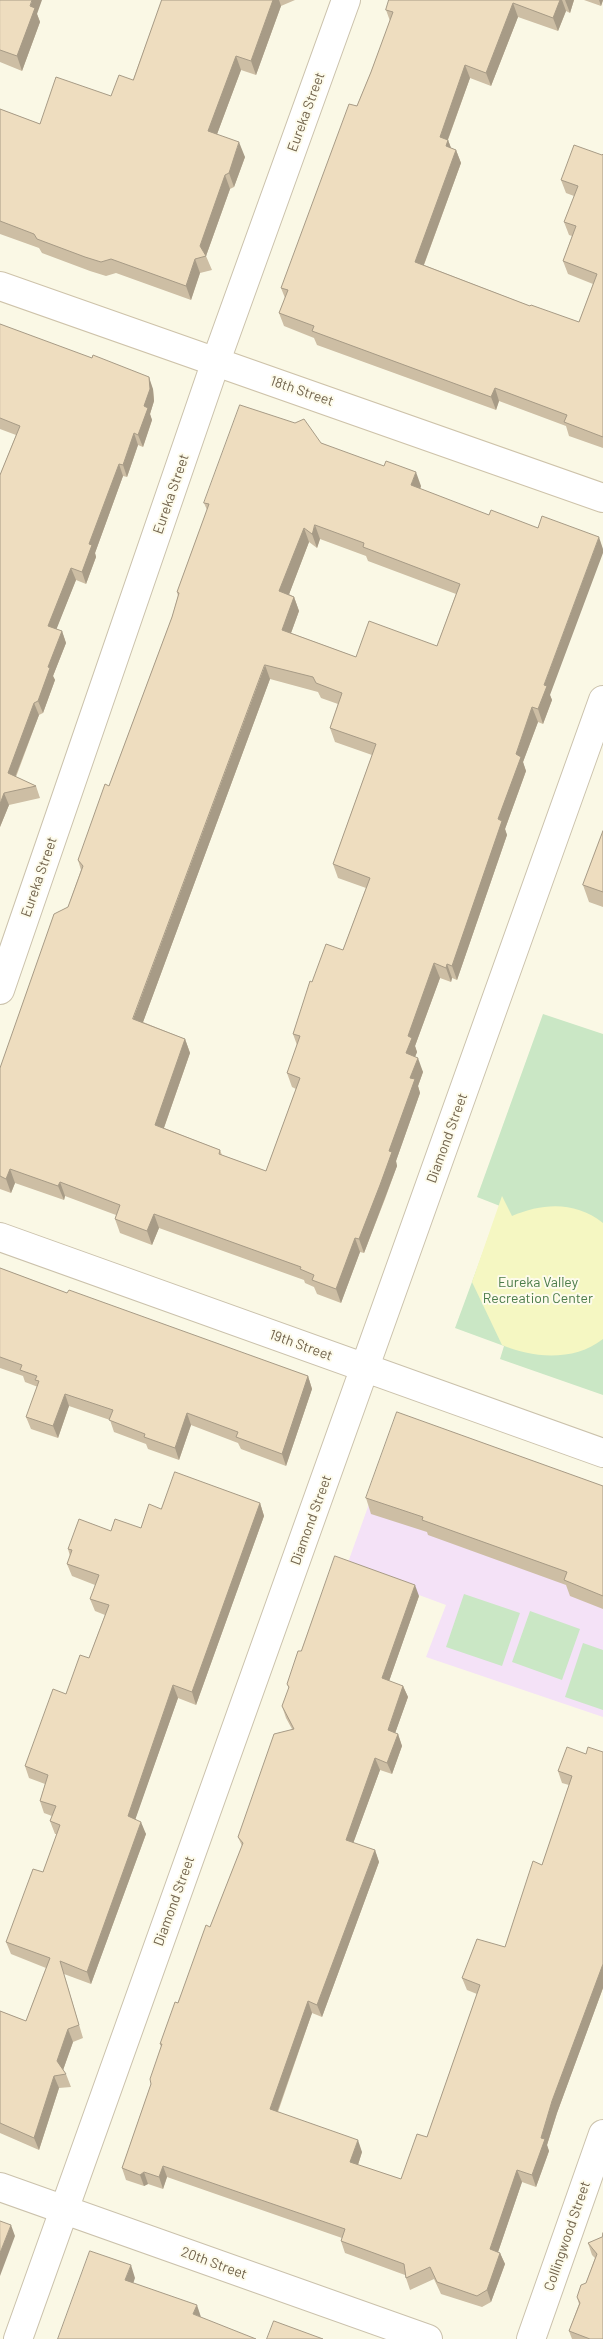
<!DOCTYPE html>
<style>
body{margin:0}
canvas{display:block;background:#faf8e5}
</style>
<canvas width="603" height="2339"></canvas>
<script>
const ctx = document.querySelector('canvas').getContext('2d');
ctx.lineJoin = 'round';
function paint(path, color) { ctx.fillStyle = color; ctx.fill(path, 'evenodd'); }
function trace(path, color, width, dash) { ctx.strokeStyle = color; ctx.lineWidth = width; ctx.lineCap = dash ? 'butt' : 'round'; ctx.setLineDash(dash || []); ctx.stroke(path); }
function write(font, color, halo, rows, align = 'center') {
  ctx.font = font + ' Barlow,sans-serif'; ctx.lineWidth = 4; ctx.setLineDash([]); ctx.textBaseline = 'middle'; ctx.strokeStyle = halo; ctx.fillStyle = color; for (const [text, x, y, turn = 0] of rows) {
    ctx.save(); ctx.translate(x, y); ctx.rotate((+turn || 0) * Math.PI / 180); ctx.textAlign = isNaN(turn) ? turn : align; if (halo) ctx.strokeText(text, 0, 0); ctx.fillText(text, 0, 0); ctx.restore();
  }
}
paint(new Path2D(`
 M397 1426 603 1499V1717L426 1657 446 1605 346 1568Z`), '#f4e2f7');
paint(new Path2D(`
 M543 1014 603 1034V1395L500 1359 504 1346 455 1328 500 1206 477 1197Z
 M464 1594 520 1613 502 1666 446 1647Z
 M530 1611 580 1629 562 1680 512 1662Z
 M583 1643 603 1650V1710L565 1697Z`), '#cae7c5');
paint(new Path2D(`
 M502 1196 512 1216C543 1203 575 1201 603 1223V1339C574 1362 532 1358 502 1345L472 1282Z`), '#f5f7c2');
const street = new Path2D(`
 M0 990 216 361 346 0
 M0 1237 603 1453
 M0 2187 428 2339
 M18 2339 603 700
 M531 2339 603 2134`);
const secondary = new Path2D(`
 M0 286 603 498`);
trace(street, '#cbc2ac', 30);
trace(secondary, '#cec3aa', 30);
trace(street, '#fff', 28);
trace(secondary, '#fff', 28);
paint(new Path2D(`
 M0 0 37 14 40 22 22 71 0 62Z
 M162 0H295L281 6 256 75 241 70 217 134 245 157 234 187 230 189 206 256 212 270 200 273 191 300 116 273 106 276 90 271 42 253 39 248 0 234V109L40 124 111 96 133 80Z
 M389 0H574L570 13 566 11 558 31 518 17 491 86 470 78 448 140 451 148 456 150 461 163 424 265 530 306 579 322 593 284 568 274 563 261 572 236 569 235 564 222 574 196 566 193 561 180 602 155 603 154V448L569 436 566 426 499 401 496 410 317 345 314 338 284 326 279 313 285 298 281 288 371 72 390 21 386 10Z
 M584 0H603L601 6Z
 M0 324 153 389 154 401 150 414 152 420 143 447 138 445 127 477 123 476 95 553 96 557 86 584 76 580 56 629 62 631 66 643 53 676 55 680 43 713 39 715 16 777 36 786 40 798 9 805 0 827V475L16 435 0 429Z
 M321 443 421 486 420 489 550 695 552 700 543 724 538 722 523 762 526 771 505 829 507 835 457 980 452 978 451 982 440 978 415 1046 417 1052 415 1057 423 1072 418 1086 420 1093 396 1161 397 1166 385 1199 364 1253 360 1252 341 1303 317 1294 314 1287 305 1283 304 1280 159 1228 152 1245 120 1233 115 1219 116 1215 65 1196 64 1200 15 1183 11 1193 0 1189V1068L68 907 81 870 78 860 109 786 172 617 178 596 177 592 207 510 204 503ZM320 539 366 556 368 561 456 594 437 646 356 657 291 633 299 611 294 597 289 594 309 542 317 548ZM270 679 318 692 321 698 338 704 330 728 335 742 372 755 333 864 338 878 366 888 343 950 312 982 293 1034 297 1045 287 1073 292 1087 296 1089 266 1171 222 1155 220 1150 164 1128 190 1053 185 1039 143 1022Z
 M603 831V907L589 902 583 885Z
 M0 1268 67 1293 308 1376 312 1389 286 1466 241 1449 238 1443 191 1425 179 1460 148 1449 146 1444 114 1432 110 1420 69 1406 58 1438 31 1429 26 1417 38 1387 25 1382 23 1376 0 1368Z
 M603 1486V1609L570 1596 566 1585 428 1535 427 1532 371 1514 366 1498Z
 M260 1503 264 1516 196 1705 178 1698 135 1819 146 1834 91 1984 64 1974 83 2038 73 2042 63 2070 66 2074 71 2087 59 2088 39 2150 0 2133V2011L26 2021 46 1968 11 1954 6 1942 43 1872 57 1834H55L50 1821 52 1816 44 1813 40 1801 45 1784 29 1778 25 1766 66 1694 89 1658 105 1615 95 1611 90 1599 95 1585 72 1576 67 1564 70 1556 68 1549 111 1531 141 1528 161 1509Z
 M419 1596 389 1681 403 1686 408 1697 395 1733 398 1734 402 1746 392 1774 380 1770 353 1843 375 1850 379 1862 322 2017 312 2013 278 2112 362 2152 358 2165 401 2179 427 2137 477 1994 467 1990 462 1978 505 1947 542 1865 569 1785 562 1783 558 1771 586 1754 603 1752V1988L557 2113 547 2145 549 2151 536 2187 522 2182 498 2252 500 2253 505 2264 491 2302 482 2307 441 2294 434 2279 410 2290 405 2275 345 2253 341 2241 342 2238 167 2177 163 2189 148 2184 144 2186 126 2180 122 2168 151 2084 161 2047 160 2044 210 1927 242 1846 238 1837 292 1729 286 1718 282 1706 289 1689 287 1684 301 1651Z
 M602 2237 603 2339H572L569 2331 579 2304 577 2297 586 2283 595 2258 592 2255 588 2243Z`), '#cdbea4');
paint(new Path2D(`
 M32 0H42L37 14 40 22 22 71 17 56Z
 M273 0H279L281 6 256 75 251 61Z
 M560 0H562L566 11 558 31 553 18Z
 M565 0H574L570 13Z
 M599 0H603L601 6Z
 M513 3 518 17 491 86 486 73Z
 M236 56 241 70 213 145 208 131Z
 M465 65 470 78 444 150 440 137Z
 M448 140 453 153 446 146Z
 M239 142 245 157 234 187 229 173Z
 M456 150 461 163 420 275 415 262Z
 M225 175 230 189 206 256 200 246Z
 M195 259 200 273 191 300 186 286Z
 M149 377 153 389 154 401 150 414 152 420 143 447 138 435Z
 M495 388 499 401 496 410 491 397Z
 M134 433 138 445 127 477 123 465Z
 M119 464 123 476 95 553 96 557 86 584 82 572 89 544Z
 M416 472 421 486 416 500 411 485Z
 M315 525 320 539 317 548 312 534Z
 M304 528 309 542 285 605 279 591Z
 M599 537 603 549V553L550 695 552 700 543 724 538 709 544 685Z
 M71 568 76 580 53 638 48 626Z
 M294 597 299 611 287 644 282 630Z
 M62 631 66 643 53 676 55 680 43 713 38 701 48 667Z
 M265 665 270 679 139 1033 133 1019Z
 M34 703 39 715 12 785 8 773Z
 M532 707 538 722 523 762 526 771 505 829 507 835 457 980 452 966 498 819 516 754Z
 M4 793 9 805 0 827V804Z
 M434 963 440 978 415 1046 417 1052 411 1067 406 1053 408 1036Z
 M447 964 452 978 451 982 446 968Z
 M185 1039 190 1053 160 1139 155 1125Z
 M418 1058 423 1072 418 1086 420 1093 396 1161 397 1166 364 1253 359 1239 389 1151 410 1078Z
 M10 1169 15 1183 11 1193 6 1179Z
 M60 1182 65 1196 64 1200 58 1186Z
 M154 1214 159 1228 152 1245 147 1231Z
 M355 1238 360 1252 341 1303 336 1289Z
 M308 1376 312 1389 286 1466 282 1454Z
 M65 1394 69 1406 58 1438 53 1426Z
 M187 1413 191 1425 179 1460 175 1448Z
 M260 1503 264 1516 196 1705 192 1692Z
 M415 1585 419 1596 386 1690 382 1678Z
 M173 1685 178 1698 132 1829 128 1816Z
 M403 1686 408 1697 392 1742 388 1730Z
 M398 1734 402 1746 392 1774 387 1763Z
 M375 1758 380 1770 350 1852 346 1840Z
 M141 1822 146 1834 91 1984 87 1972Z
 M375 1850 379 1862 322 2017 317 2005Z
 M603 1964V1988L557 2113 547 2145 549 2151 536 2187 532 2175 541 2138 552 2101Z
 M308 2001 312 2013 274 2121 270 2109Z
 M68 2029 73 2042 62 2073 57 2061Z
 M54 2076 59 2088 39 2150 34 2138Z
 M358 2140 362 2152 355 2174 350 2162Z
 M163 2166 167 2177 163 2189 159 2177Z
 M517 2170 522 2182 495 2261 490 2249Z
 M144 2172 148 2184 144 2186 140 2175Z
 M11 2225 15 2236 0 2276V2253Z
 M500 2253 505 2264 491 2302 487 2290Z
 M131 2265 135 2278 130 2293 125 2280Z
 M197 2305 201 2317 193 2314Z`), '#a79b86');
const building = new Path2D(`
 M0 0H32L30 6 35 8 17 56 0 50Z
 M162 0H273L251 61 236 56 208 131 239 142 229 173 225 175 200 246 206 256 195 259 186 286 111 259 101 262 85 257 37 239 34 234 0 221V109L40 124 56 77 111 96 119 75 133 80Z
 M389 0H560L553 18 513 3 486 73 465 65 440 137 448 140 446 146 456 150 415 262 530 306 531 305 579 322 597 274 563 261 576 226 564 222 578 186 561 180 574 145 602 155 603 154V437L564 422 567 415 495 388 491 397 312 331 314 326 279 313 288 290 281 288 349 104 357 106 371 72 393 12 386 10Z
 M0 324 92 358 93 355 149 377 150 389 144 406 148 408 138 435 134 433 123 465 119 464 89 544 92 545 82 572 71 568 48 626 62 631 48 667 50 668 38 701 34 703 8 773 36 786 4 793 0 804V475L20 426 0 418Z
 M240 405 295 423 304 419 321 443 384 466 386 461 416 472 411 485 489 515 491 510 538 528 542 516 599 537 544 685 547 686 538 709 532 707 516 754 521 757 498 819 502 821 452 966 447 964 446 968 434 963 408 1036 412 1038 406 1053 418 1058 410 1078 415 1079 389 1151 392 1152 380 1185 359 1239 355 1238 336 1289 312 1280 314 1275 300 1269 301 1267 154 1214 147 1231 115 1219 120 1205 60 1182 58 1186 10 1169 6 1179 0 1176V1068L54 914 68 907 83 866 78 860 105 784 109 786 172 617 179 593 177 592 209 504 204 503ZM315 525 364 543 363 547 460 584 437 646 369 621 356 657 282 630 294 597 279 591 304 528 312 534ZM265 665 313 677 316 683 342 693 330 728 376 744 333 864 370 878 343 950 326 944 312 982 310 981 293 1034 300 1036 287 1073 300 1078 266 1171 219 1154 220 1150 155 1125 185 1039 133 1019Z
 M603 831V892L583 885Z
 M0 1268 67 1293 69 1290 308 1376 282 1454 236 1437 238 1432 187 1413 175 1448 144 1437 145 1434 109 1420 113 1410 65 1394 53 1426 26 1417 39 1381 35 1380 37 1376 20 1370 22 1365 0 1357Z
 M397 1412 603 1486V1596L564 1580 567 1572 422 1520 423 1517 366 1498Z
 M175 1472 260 1503 192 1692 173 1685 128 1816 141 1822 87 1972 60 1961 79 2025 68 2029 57 2061 66 2074 54 2076 34 2138 0 2123V2011L26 2021 50 1958 6 1942 33 1869 43 1872 60 1825 50 1821 56 1806 40 1801 48 1775 25 1766 53 1689 66 1694 80 1655 89 1658 109 1605 90 1599 99 1575 67 1564 72 1550 68 1549 79 1519 111 1531 115 1519 141 1528 149 1504 161 1509Z
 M335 1556 415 1585 382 1678 403 1686 388 1730 398 1734 387 1763 375 1758 346 1840 375 1850 317 2005 308 2001 270 2109 358 2140 350 2162 401 2179 417 2134 427 2137 480 1985 462 1978 477 1939 505 1947 533 1861 542 1865 572 1776 558 1771 567 1747 586 1754 588 1747 603 1752V1964L552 2101 541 2138 545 2139 532 2175 517 2170 490 2249 500 2253 487 2290 477 2296 437 2282 430 2267 406 2278 404 2264 341 2241 345 2229 163 2166 159 2177 144 2172 140 2175 122 2168 151 2084 150 2079 162 2044H160L175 2002 178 2003 206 1925 210 1927 243 1843 238 1837 274 1734 294 1729 282 1706 289 1687 287 1684 298 1651H301Z
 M0 2221 11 2225 0 2253Z
 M603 2233V2339H590L569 2331 580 2303 577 2297 581 2285 586 2283 597 2254 588 2243 602 2237Z
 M90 2251 131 2265 125 2280 197 2305 193 2314 256 2339H58Z
 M274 2321 323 2339H267Z`);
paint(building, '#eeddbf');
trace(building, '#a79b86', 1);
write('14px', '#71634c', '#fdfbeb', [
 ["Eureka Street",306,112,-70],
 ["18th Street",302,391,19],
 ["Eureka Street",171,494,-71],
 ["Eureka Street",39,877,-71],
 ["Diamond Street",447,1138,-70],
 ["19th Street",301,1345,20],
 ["Diamond Street",311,1520,-70],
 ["Diamond Street",174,1901,-70],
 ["Collingwood Street",567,2236,-71],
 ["20th Street",214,2263,20]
]);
write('14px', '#4a7b48', '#fdfbeb', [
 ["Eureka Valley",538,1282],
 ["Recreation Center",538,1298]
]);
</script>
